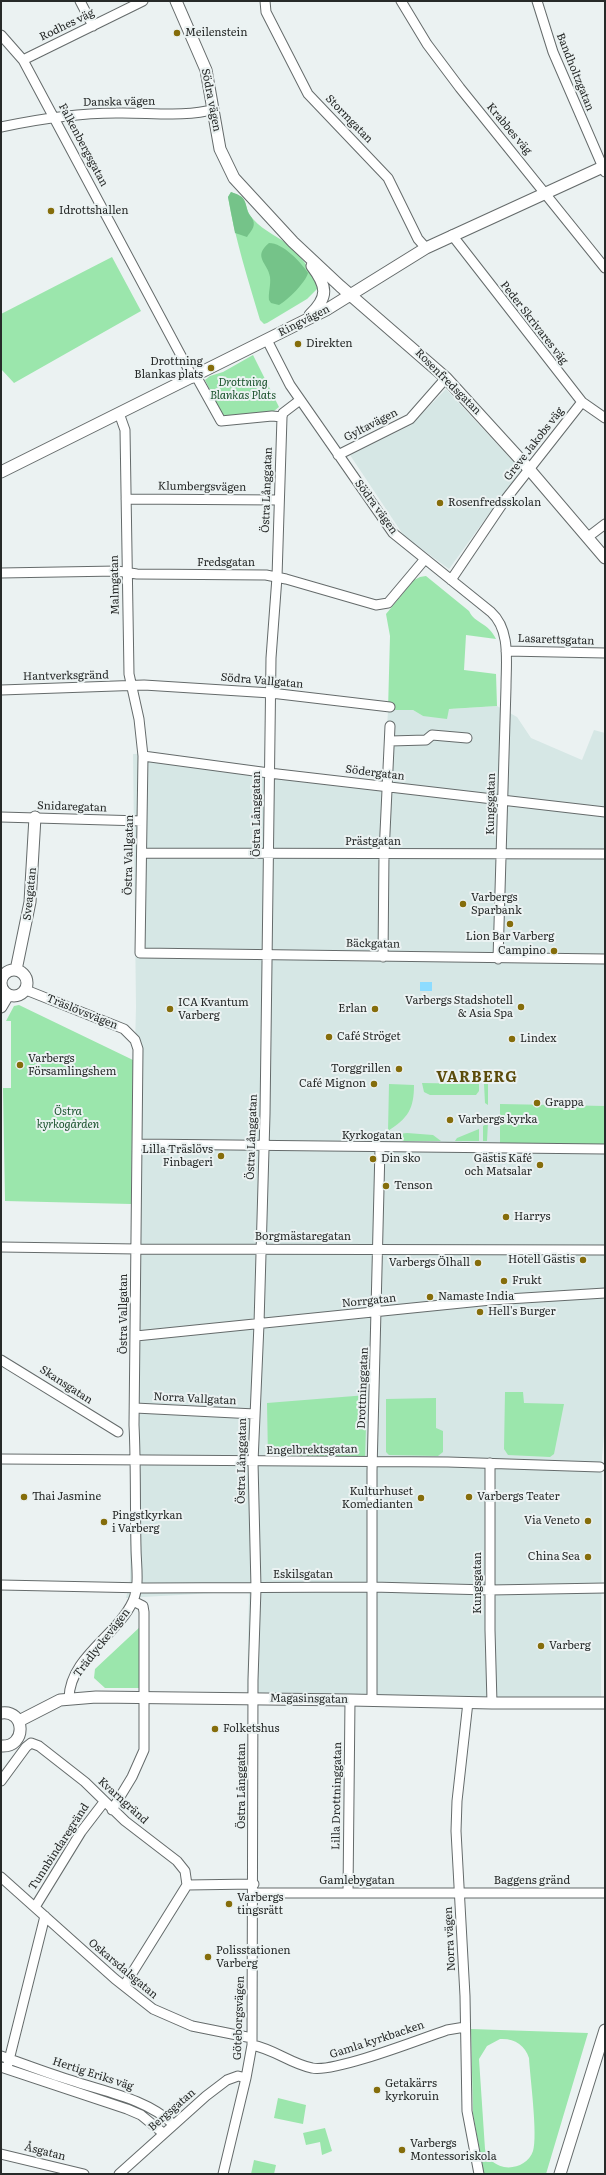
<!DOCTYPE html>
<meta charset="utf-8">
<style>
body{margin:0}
#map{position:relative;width:606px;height:2175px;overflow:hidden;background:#ebf2f2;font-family:Literata,serif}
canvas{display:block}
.frame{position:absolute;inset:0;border:2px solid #272a29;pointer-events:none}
</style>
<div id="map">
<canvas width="606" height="2175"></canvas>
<div class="frame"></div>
</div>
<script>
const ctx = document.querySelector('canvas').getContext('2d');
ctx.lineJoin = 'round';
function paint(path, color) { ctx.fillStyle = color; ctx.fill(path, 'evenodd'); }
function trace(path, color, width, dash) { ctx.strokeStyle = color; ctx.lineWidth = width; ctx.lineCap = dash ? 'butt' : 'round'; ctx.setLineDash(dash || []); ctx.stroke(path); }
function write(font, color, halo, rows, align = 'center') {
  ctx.font = font + ' Literata,serif'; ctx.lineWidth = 4; ctx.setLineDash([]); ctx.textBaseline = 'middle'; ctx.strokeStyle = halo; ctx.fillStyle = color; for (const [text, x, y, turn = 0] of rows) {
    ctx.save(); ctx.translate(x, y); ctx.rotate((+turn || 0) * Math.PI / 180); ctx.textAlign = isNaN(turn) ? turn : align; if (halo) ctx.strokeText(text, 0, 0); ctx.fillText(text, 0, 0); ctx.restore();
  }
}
paint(new Path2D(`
 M446 389 521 470 449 569 404 536 350 455 411 425Z
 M497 706 517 717 531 738 582 760 594 730 605 733V1424L602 1457 601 1705 247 1703 249 1591 126 1598 130 1580 131 1204 136 1007 133 754 158 753 384 783 388 710H413L423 716 449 709Z`), '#d6e7e5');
paint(new Path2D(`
 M231 192C252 200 242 207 253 219 264 232 281 237 293 249 302 258 310 270 319 280L318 288 307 299 267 323 264 324 260 320C248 279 235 239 228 197Z
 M112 257 141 311 14 383 1 369V314Z
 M253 355 279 407 274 411 223 416 205 380 210 376 223 372Z
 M426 576 469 611C475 624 488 622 496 639L466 635 464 670 496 674 497 706 449 709 447 719 423 716 413 710H388L390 636 386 614 414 580 420 577Z
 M19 1005 133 1060 131 1204 5 1201 3 1088H11V1021H6L14 1006Z
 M422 1083 479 1084V1091L476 1095H430L424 1092Z
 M389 1084 414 1085C414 1109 408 1118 388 1131Z
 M484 1084H488V1105L485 1103Z
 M500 1104 605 1106V1145L500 1143Z
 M488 1123 487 1141H483V1126Z
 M479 1129V1141H455L457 1138Z
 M407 1133 433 1135 441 1141H395L398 1134Z
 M505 1392H523L524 1403 564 1404 554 1454 550 1457 508 1455 504 1449Z
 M367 1395 365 1458H268L267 1403Z
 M436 1398V1428L443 1431V1452L438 1456 389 1455 386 1452V1399Z
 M141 1626V1688H105L94 1678 95 1669Z
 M471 2029 588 2033 546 2174H484L473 2114ZM500 2039C514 2038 525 2045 529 2058 530 2077 538 2136 533 2151 529 2163 516 2169 504 2167 494 2165 487 2158 485 2149L479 2059 487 2046Z
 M278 2098 306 2105 303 2124 274 2118Z
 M325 2128 332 2151 322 2155 320 2142 306 2145 303 2133Z
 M254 2160 276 2165 274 2174H251Z`), '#9be6ac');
paint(new Path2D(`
 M231 192C246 197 244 199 248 212 249 215 252 217 253 220 256 227 250 232 247 237L235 233 228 197Z
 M269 243C283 243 301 262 308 273 306 282 287 301 279 305L271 303 269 300C268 293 271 285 270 277 268 263 252 257 269 243Z`), '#75c389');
paint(new Path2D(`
 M420 982H432V991H420Z`), '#8ddcff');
const minor = new Path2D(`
 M80 1 93 26
 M265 1 266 12 308 94 388 178 418 239 426 248
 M401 1 427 44 460 88 605 268
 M537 1 553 52 605 172
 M1 35 23 60 193 378
 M23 60 143 1
 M1 127C39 119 77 113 116 113 146 112 186 118 214 109
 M452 235 582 402 605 418
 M267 340 290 385 393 533 491 612C511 630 506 662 506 687L498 959
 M196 376 221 421 272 416 282 417
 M119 413 125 430 129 674 139 719 143 756 140 953 605 959
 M338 455 410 419 446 378
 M126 499 279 500
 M588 537 605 524
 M1 573 117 571 137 574 266 575 286 579 376 605 388 603 425 559
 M451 580 505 500 582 402
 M506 651 605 653
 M1 690 144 685 271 693 390 707
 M390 741 426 740 432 735 467 738
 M143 756 269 773 605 812
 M1 817 142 821
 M142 853 605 854
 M383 957 384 854 390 726
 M26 990 124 1029 135 1040 138 1049 134 1425C136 1466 135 1506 136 1547 136 1564 140 1585 133 1601 117 1636 70 1657 69 1698
 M138 1144 605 1149
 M1 1247 137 1249 605 1250
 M136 1336 491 1300 605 1293
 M1 1360 118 1432
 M135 1408 255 1414
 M1 1459 448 1462 600 1467
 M490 1463V1630L492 1703
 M1 1585 147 1588 372 1587 490 1590 605 1588
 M372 1700V1471L380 1148
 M468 1702 457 1801 456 1831 465 1996 467 2111 479 2174
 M1 1781 26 1747 31 1743 39 1746 85 1782 125 1821 177 1861 185 1871 187 1885
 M112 1810 132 1777 144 1750V1612L143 1606 133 1601
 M1 1877 115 1979 153 2009 192 2026 252 2038
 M254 1893H605
 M348 1893 350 1700
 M35 1907 81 1832 104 1802
 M124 1986 187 1885 254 1884
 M252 2045C274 2049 291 2064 312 2068 334 2073 421 2039 447 2030L465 2027
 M1 2056C24 2064 47 2073 70 2080 105 2092 145 2098 173 2124
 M8 2064 45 1916
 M1 2067 127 2109 141 2115 163 2133
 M1 2154 84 2174
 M119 2174 206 2096 227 2080 238 2076 246 2078
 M223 2174 246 2078 252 2045 253 1680 256 1588 253 1462 259 1324 265 1114 271 658 277 577 282 417 283 413 300 400`);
const tertiary = new Path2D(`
 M176 1 206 70 220 149 234 178 293 242 340 286 446 378 529 469 605 558
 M310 315C329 297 327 286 312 266
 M1 472 326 310 426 248 605 166
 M1 983a13 13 0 1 1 26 0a13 13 0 1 1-26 0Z
 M16 970 30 902 35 817
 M1 1007 8 995
 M1 1713C26 1709 27 1748 1 1746
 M19 1721 60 1700 96 1697 350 1700 492 1703H605
 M560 2174 605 2030`);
trace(minor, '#656b6b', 11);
trace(tertiary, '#656b6b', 13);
trace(minor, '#fff', 9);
trace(tertiary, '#fff', 11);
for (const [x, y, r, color] of [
 [177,33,4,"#856d0b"],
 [51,211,4,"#856d0b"],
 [298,344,4,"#856d0b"],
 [211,368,4,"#856d0b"],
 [440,503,4,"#856d0b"],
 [463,904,4,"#856d0b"],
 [510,924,4,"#856d0b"],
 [554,951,4,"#856d0b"],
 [521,1007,4,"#856d0b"],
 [170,1009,4,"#856d0b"],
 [375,1009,4,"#856d0b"],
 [329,1037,4,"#856d0b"],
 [512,1039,4,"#856d0b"],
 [20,1065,4,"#856d0b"],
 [399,1069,4,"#856d0b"],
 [374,1084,4,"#856d0b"],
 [537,1103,4,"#856d0b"],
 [450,1120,4,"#856d0b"],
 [221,1156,4,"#856d0b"],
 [373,1159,4,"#856d0b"],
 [540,1165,4,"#856d0b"],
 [386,1186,4,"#856d0b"],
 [506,1217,4,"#856d0b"],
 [583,1260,4,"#856d0b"],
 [478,1263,4,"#856d0b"],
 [504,1281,4,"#856d0b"],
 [430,1297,4,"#856d0b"],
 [480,1312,4,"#856d0b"],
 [24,1497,4,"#856d0b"],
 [469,1497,4,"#856d0b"],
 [421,1498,4,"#856d0b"],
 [588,1521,4,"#856d0b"],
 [104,1522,4,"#856d0b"],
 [588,1557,4,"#856d0b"],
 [541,1646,4,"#856d0b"],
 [215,1729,4,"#856d0b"],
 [229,1904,4,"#856d0b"],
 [208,1957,4,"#856d0b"],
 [377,2090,4,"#856d0b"],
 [402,2150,4,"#856d0b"]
]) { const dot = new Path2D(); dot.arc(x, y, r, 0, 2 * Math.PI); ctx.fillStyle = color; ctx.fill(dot); trace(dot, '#ebf2f2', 1.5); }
write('11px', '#272a29', '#ebf2f2', [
 ["Rodhes väg",67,25,-26],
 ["Bandholtzgatan",575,72,68],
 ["Södra vägen",211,100,79],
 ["Danska vägen",119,102,-1],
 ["Stormgatan",349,119,46],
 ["Krabbes väg",509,129,50],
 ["Falkenbergsgatan",83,145,62],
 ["Ringvägen",304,321,-27],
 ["Peder Skrivares väg",534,323,52],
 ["Rosenfredsgatan",448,382,45],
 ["Gyltavägen",371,425,-27],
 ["Greve Jakobs väg",534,444,-52],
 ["Klumbergsvägen",202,487,1],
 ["Östra Långgatan",267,490,-88],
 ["Södra vägen",376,507,54],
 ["Fredsgatan",226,563],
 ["Malmgatan",115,585,-91],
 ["Lasarettsgatan",556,640,2],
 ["Hantverksgränd",66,676,-1],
 ["Södra Vallgatan",262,681,5],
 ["Södergatan",375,773,7],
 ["Kungsgatan",491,804,-89],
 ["Snidaregatan",72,807,2],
 ["Östra Långgatan",257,814,-90],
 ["Prästgatan",373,842],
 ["Östra Vallgatan",129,855,-89],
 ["Sveagatan",30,894,-84],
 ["Bäckgatan",373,944,1],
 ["Träslövsvägen",82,1012,22],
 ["Kyrkogatan",372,1136],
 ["Östra Långgatan",252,1137,-88],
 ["Borgmästaregatan",303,1237],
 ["Norrgatan",369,1301,-6],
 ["Östra Vallgatan",124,1314,-90],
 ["Skansgatan",66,1385,33],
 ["Drottninggatan",363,1388,-88],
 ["Norra Vallgatan",195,1399,3],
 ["Engelbrektsgatan",312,1450,-1],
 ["Östra Långgatan",242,1461,-89],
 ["Eskilsgatan",303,1575],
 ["Kungsgatan",478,1583,-90],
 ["Trädlyckevägen",102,1643,-52],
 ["Magasinsgatan",309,1699,1],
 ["Östra Långgatan",242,1786,-90],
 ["Lilla Drottninggatan",337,1796,-89],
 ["Kvarngränd",123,1801,42],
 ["Tunnbindaregränd",59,1847,-57],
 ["Gamlebygatan",357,1881],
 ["Baggens gränd",532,1881],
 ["Norra vägen",450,1939,-93],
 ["Oskarsdalsgatan",123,1969,40],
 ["Göteborgsvägen",239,2018,-88],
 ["Gamla kyrkbacken",377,2040,-18],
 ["Hertig Eriks väg",93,2074,18],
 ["Bergsgatan",172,2110,-41],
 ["Åsgatan",45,2152,14]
]);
write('11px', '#272a29', '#ebf2f2', [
 ["Meilenstein",185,33],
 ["Idrottshallen",59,211],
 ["Direkten",306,344],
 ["Drottning",203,362,"right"],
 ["Blankas plats",203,375,"right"],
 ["Rosenfredsskolan",448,503],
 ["Varbergs",471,898],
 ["Sparbank",471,911],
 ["Lion Bar Varberg",510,937,"center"],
 ["Campino",546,951,"right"],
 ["Varbergs Stadshotell",513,1001,"right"],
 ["& Asia Spa",513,1014,"right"],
 ["ICA Kvantum",178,1003],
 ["Varberg",178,1016],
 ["Erlan",367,1009,"right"],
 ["Café Ströget",337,1037],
 ["Lindex",520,1039],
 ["Varbergs",28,1059],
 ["Församlingshem",28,1072],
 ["Torggrillen",391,1069,"right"],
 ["Café Mignon",366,1084,"right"],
 ["Grappa",545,1103],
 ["Varbergs kyrka",458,1120],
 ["Lilla Träslövs",213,1150,"right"],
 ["Finbageri",213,1163,"right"],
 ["Din sko",381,1159],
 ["Gästis Kafé",532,1159,"right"],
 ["och Matsalar",532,1172,"right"],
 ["Tenson",394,1186],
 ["Harrys",514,1217],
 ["Hotell Gästis",575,1260,"right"],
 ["Varbergs Ölhall",470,1263,"right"],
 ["Frukt",512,1281],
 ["Namaste India",438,1297],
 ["Hell's Burger",488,1312],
 ["Kulturhuset",413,1492,"right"],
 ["Komedianten",413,1505,"right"],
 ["Thai Jasmine",32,1497],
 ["Varbergs Teater",477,1497],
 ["Pingstkyrkan",112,1516],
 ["i Varberg",112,1529],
 ["Via Veneto",580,1521,"right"],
 ["China Sea",580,1557,"right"],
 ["Varberg",549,1646],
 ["Folketshus",223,1729],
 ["Varbergs",237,1898],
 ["tingsrätt",237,1911],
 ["Polisstationen",216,1951],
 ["Varberg",216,1964],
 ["Getakärrs",385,2084],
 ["kyrkoruin",385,2097],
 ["Varbergs",410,2144],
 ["Montessoriskola",410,2157]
], 'left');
write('italic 11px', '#1a522c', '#ebf2f2', [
 ["Drottning",243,383],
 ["Blankas Plats",243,396],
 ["Östra",68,1112],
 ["kyrkogården",68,1125]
]);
ctx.letterSpacing = '1px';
write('bold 15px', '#5b4b0b', '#ebf2f2', [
 ["VARBERG",477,1078]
]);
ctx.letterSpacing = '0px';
</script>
